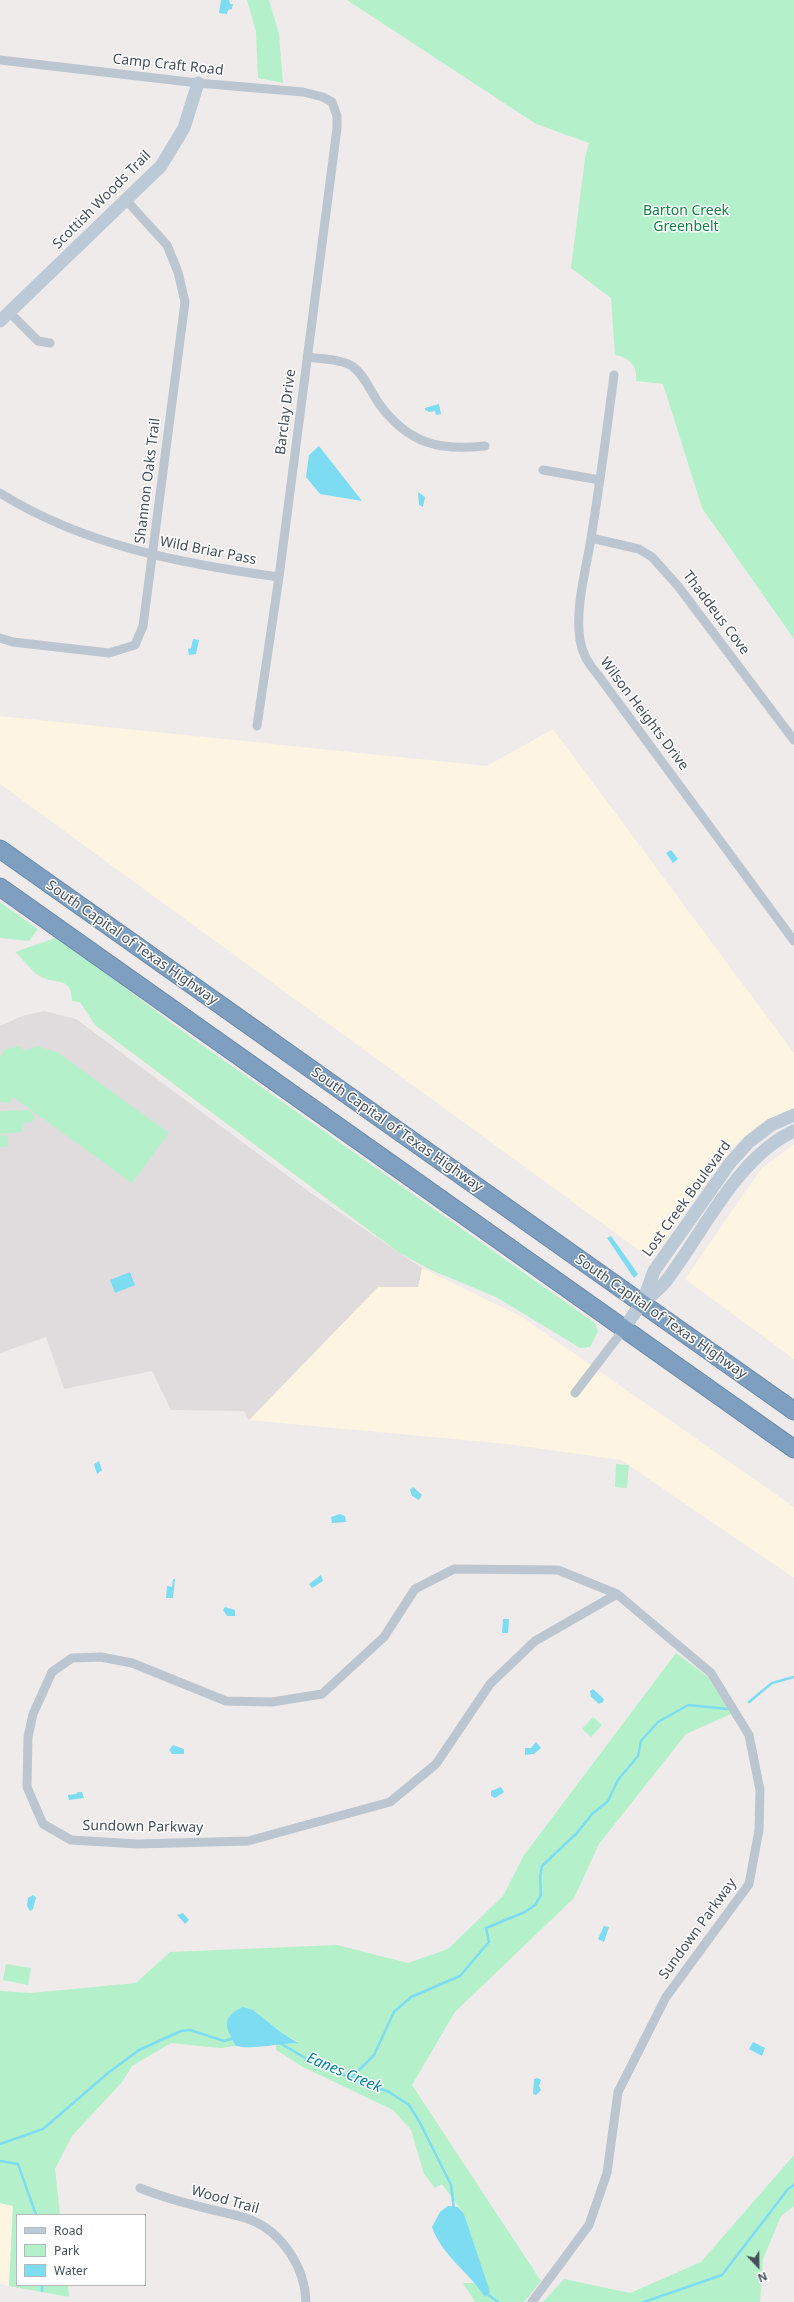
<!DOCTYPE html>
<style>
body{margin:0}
#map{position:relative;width:794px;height:2302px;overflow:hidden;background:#efebeb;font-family:"Noto Sans",sans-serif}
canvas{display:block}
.legend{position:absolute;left:16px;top:2214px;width:130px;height:72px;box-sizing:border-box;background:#fff;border:1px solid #b4b9bd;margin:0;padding:5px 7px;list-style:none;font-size:12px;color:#434f5a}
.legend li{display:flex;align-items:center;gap:8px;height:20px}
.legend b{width:20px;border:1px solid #b4b9bd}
.north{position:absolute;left:738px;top:2246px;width:40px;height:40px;-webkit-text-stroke:3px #fff;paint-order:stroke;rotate:158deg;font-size:11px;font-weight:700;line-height:16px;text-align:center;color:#434f5a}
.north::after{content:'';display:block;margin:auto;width:14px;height:18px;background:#434f5a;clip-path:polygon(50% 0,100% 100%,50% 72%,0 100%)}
</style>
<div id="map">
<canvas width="794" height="2302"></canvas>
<ul class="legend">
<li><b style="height:5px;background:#bcc9d7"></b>Road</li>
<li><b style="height:11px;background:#b4f1cb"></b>Park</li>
<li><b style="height:11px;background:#7ddcf2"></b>Water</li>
</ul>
<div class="north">N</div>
</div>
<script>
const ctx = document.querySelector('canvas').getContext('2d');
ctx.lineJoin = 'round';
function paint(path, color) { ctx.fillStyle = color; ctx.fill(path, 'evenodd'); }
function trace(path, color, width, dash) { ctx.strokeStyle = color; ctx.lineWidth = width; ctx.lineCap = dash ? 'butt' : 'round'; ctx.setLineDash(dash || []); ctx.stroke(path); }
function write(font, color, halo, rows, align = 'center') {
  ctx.font = font + ' "Noto Sans",sans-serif'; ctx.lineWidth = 3; ctx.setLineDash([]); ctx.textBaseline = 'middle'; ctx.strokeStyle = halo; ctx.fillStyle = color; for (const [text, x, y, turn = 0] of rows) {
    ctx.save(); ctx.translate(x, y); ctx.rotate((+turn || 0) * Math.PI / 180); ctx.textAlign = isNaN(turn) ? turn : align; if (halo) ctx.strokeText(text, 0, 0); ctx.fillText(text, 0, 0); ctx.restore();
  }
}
paint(new Path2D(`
 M0 716 487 766 553 729 794 1053V1110L781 1114 757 1126 736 1144 711 1176 651 1259 0 784Z
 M794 1144V1359L685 1279 761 1169Z
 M422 1268 522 1317 794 1507V1578L621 1460 507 1444 249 1420 378 1287H418Z
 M0 2203 13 2206 9 2286 0 2284Z`), '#fdf4e1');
paint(new Path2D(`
 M44 1011 76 1019 311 1193 422 1268 418 1287H378L249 1420 244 1411 171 1410 152 1371 64 1389 46 1337 0 1353V1026L22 1016Z`), '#e0dcdd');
paint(new Path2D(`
 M247 0H269L279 34 283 83 258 78 256 32Z
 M347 0H794V639L702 508 663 384 636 381C638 366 629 357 615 355L611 298 571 268 585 158 589 143 536 124Z
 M0 902 38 929 29 941 0 938Z
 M58 937 181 1030 595 1323 598 1332 590 1347 580 1348 496 1297 431 1270 398 1252 95 1025 80 1002 72 1001C72 975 54 985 39 976 31 971 23 959 15 952Z
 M19 1046 25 1051 37 1046 57 1052 169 1133 132 1183 13 1097 10 1102 3 1103 0 1101V1057L4 1050Z
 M29 1110 35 1118 31 1123 24 1122 22 1132 0 1134V1111Z
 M8 1135V1147H0V1136Z
 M616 1464 629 1465 627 1488 615 1487Z
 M676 1653 708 1677 731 1714 686 1734 599 1844 574 1898 455 2012 412 2085 541 2281 524 2302H475L463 2283H476L485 2296 474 2245 464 2214 442 2184 435 2188 424 2174 411 2130 393 2110 303 2067 276 2050V2043L298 2042 282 2033 253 2010 229 2034 236 2046 220 2048 171 2043 132 2066 122 2082 72 2136 55 2169 60 2215H17V2285H68L69 2297 9 2286 13 2206 0 2203V1991L31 1993 136 1983 170 1952 337 1945 408 1963 448 1949 503 1896 524 1855Z
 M593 1717 602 1725 591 1737 582 1729Z
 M6 1964 31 1968 28 1985 3 1980Z
 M794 2155V2206L781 2216 763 2259 760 2302H543L564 2279 630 2293 701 2262Z`), '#b4f1cb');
paint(new Path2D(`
 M221 0H229L230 4H233L232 9 228 10 227 14 219 13Z
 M439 404 441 414 436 415 435 411 429 412 425 410V408Z
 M319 446 362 501 320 494 306 477 309 455Z
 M418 492 425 497 423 507 419 505Z
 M193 639 199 640 196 654 189 655 188 649 191 648Z
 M671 850 678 859 673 863 666 853Z
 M611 1236 638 1274 634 1278 607 1238Z
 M130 1272 135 1285 115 1293 110 1280Z
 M99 1461 102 1470 97 1474 94 1464Z
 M413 1487 422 1495 419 1500 412 1496 410 1490Z
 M340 1514 345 1516 346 1522 332 1523 331 1517Z
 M321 1575 323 1581 312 1588 309 1584Z
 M173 1579H175L173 1598H166L167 1586 172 1587Z
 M225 1607 235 1610V1616H227L223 1610Z
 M503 1619H509L508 1633H502Z
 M593 1689 604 1699 603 1702 599 1704 591 1697 590 1691Z
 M536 1742 541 1748 534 1754 525 1755V1748H531Z
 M173 1745 184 1749V1754H172L169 1750Z
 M501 1787 504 1792 495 1798 491 1796V1791Z
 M78 1792H82L84 1798 69 1800 68 1795 76 1794Z
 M33 1895 36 1897 33 1909 30 1911 27 1906 28 1898Z
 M183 1913 189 1920 185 1924 177 1915Z
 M604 1926 609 1927 604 1942 598 1939Z
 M243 2007 253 2010 282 2033 298 2043C278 2043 256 2050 236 2046 225 2028 221 2016 243 2007Z
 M753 2042 765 2048 762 2056 749 2049Z
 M538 2078 541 2080 539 2086 541 2090 536 2095 533 2094 534 2079Z
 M448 2206 458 2207 464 2214 490 2292 485 2297C469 2272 442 2256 432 2227L440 2212Z`), '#7ddcf2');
trace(new Path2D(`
 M749 1702 772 1683 794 1677
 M278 2042 319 2066 389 2092 409 2105 419 2121 451 2185 454 2210
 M351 2078 374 2055 394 2012 411 1997 460 1976 489 1942 486 1928 525 1912 535 1905 541 1895 540 1877 542 1866 577 1833 592 1814 608 1801 618 1780 638 1756 641 1741 658 1722 688 1705 728 1709
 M0 2144 43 2129 108 2073 139 2050 181 2031 190 2030 224 2041 235 2038
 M0 2161 18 2164 36 2215
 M42 2291V2285
 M486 2293 498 2302
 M644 2302 722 2275 788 2189 794 2185`), '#7ddcf2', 2.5);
const highway = new Path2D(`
 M0 849 794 1411
 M0 887 794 1449`);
trace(highway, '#6a8aab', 19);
trace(new Path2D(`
 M0 60 198 83 303 92 323 97 332 102 337 116V128L279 577 257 726
 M10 313 38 341 50 343
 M307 357C320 359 341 359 352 366 365 375 371 393 380 405 409 444 440 451 485 446
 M614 375C607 429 600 484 591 538 586 571 575 606 580 640 582 654 589 665 598 675L794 941
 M543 470 600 480
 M0 493C83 545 182 564 279 577
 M591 538 639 549 652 557 678 586 794 740
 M0 638 13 642 109 653 135 645 143 626 185 302 178 272 167 245 126 200
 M575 1393 624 1329
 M454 1569 558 1570 617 1594 535 1641 490 1684 436 1764 390 1802 248 1841 138 1844 71 1840 43 1824 27 1787 28 1737 33 1714 52 1672 72 1658 101 1657 132 1663 226 1701 272 1702 322 1694 384 1637 415 1589Z
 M140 2188C164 2198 188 2204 213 2210 225 2213 239 2215 251 2220 283 2233 305 2268 306 2302
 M532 2302 589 2225 607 2173 618 2092 666 1997 749 1884 759 1830 760 1790 749 1735 711 1673 617 1594`), '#bbc6d0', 9);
trace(new Path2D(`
 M0 321 161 166 184 128 198 83
 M643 1301 654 1271 730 1163 749 1142 771 1125 794 1115
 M624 1329C630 1320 636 1309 644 1302 651 1295 660 1289 666 1281 703 1233 737 1157 794 1131`), '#bcc9d7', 13);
trace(highway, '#7e9fbf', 17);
write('14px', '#434f5a', '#fff', [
 ["Camp Craft Road",168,65,6],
 ["Scottish Woods Trail",102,200,-45],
 ["Barclay Drive",286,412,-83],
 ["Shannon Oaks Trail",148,481,-83],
 ["Wild Briar Pass",208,551,11],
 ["Thaddeus Cove",716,613,53],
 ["Wilson Heights Drive",644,714,53],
 ["South Capital of Texas Highway",132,943,35],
 ["South Capital of Texas Highway",397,1130,35],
 ["Lost Creek Boulevard",687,1199,-54],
 ["South Capital of Texas Highway",661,1317,35],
 ["Sundown Parkway",143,1827,1],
 ["Sundown Parkway",698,1929,-54],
 ["Wood Trail",225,2200,16]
]);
write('14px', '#0f7f45', '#fff', [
 ["Barton Creek",686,211],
 ["Greenbelt",686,227]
]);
write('italic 15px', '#03819e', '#fff', [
 ["Eanes Creek",344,2073,23]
]);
</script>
